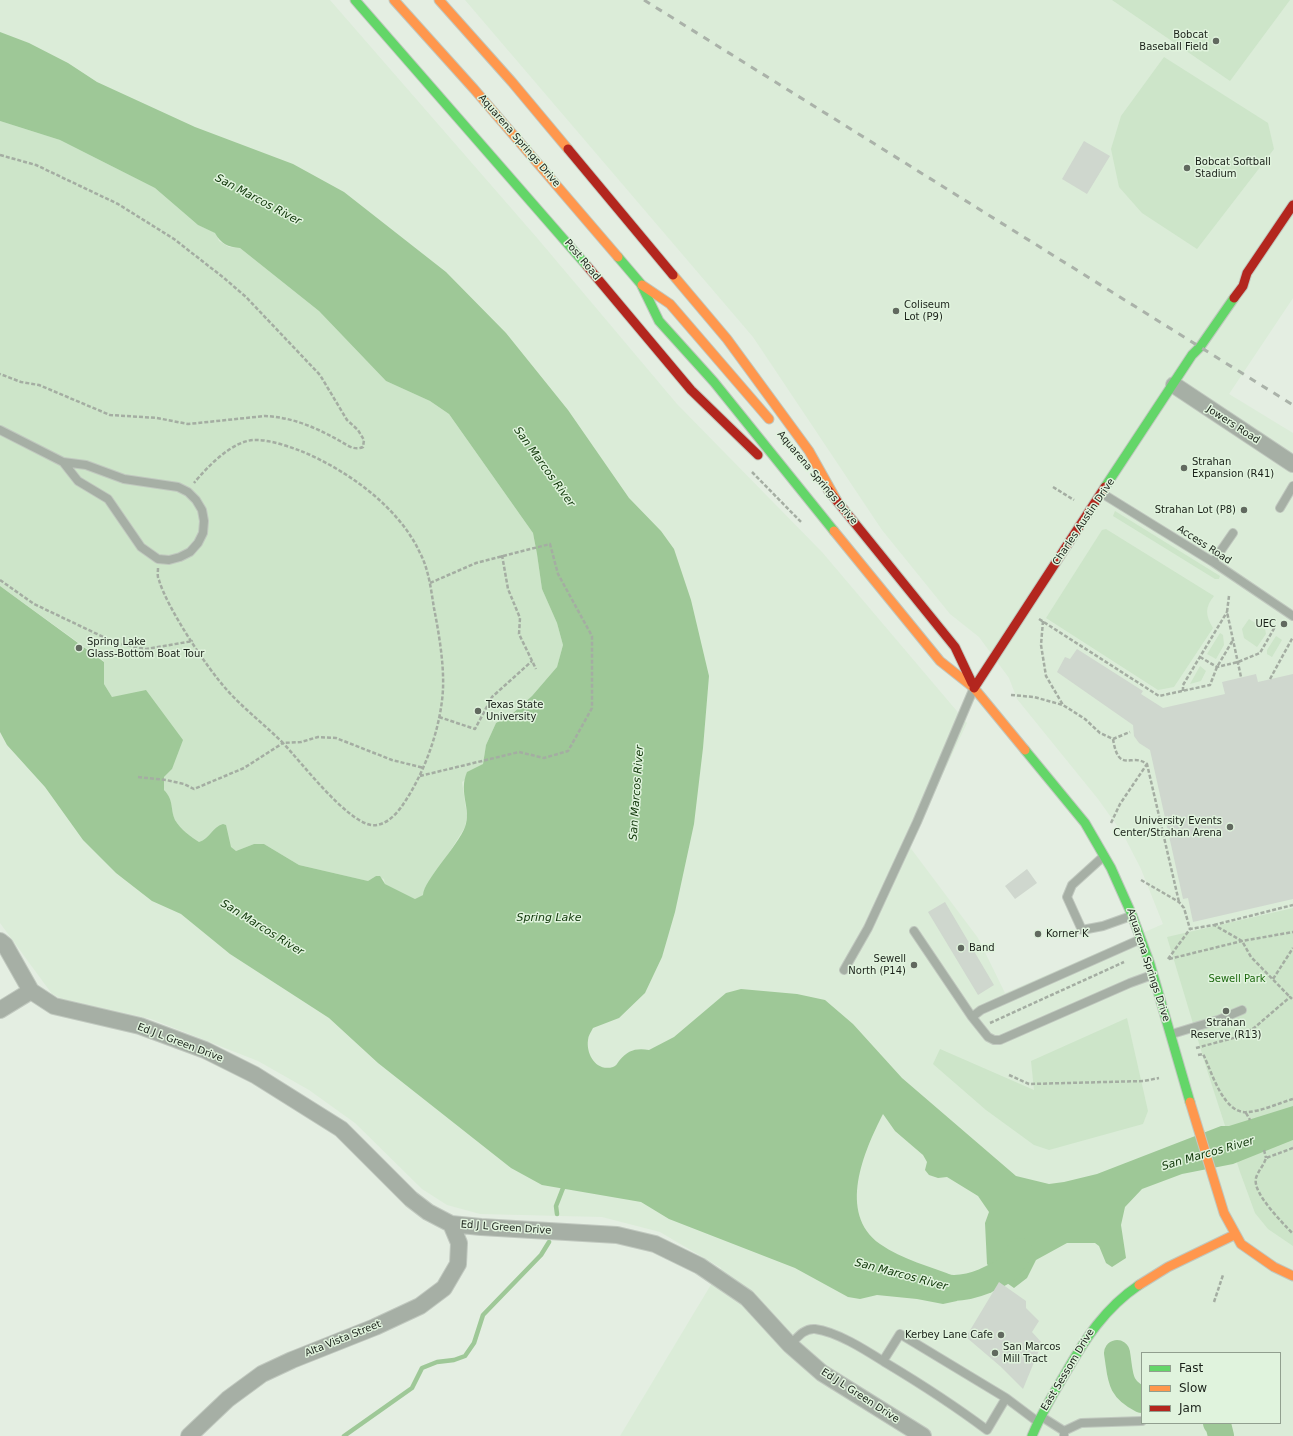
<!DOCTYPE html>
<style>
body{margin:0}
#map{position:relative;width:1293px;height:1436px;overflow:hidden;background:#e4eee2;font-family:"DejaVu Sans",sans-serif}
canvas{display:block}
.legend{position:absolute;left:1141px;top:1352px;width:140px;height:72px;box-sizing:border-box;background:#e0f3dd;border:1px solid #919f8f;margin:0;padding:5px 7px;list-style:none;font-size:12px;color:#1a2119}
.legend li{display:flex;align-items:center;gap:8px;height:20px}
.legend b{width:20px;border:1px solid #919f8f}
</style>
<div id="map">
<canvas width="1293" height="1436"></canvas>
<ul class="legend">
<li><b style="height:5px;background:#63d668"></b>Fast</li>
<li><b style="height:5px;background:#ff974d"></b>Slow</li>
<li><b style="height:5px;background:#b3261e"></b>Jam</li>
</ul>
</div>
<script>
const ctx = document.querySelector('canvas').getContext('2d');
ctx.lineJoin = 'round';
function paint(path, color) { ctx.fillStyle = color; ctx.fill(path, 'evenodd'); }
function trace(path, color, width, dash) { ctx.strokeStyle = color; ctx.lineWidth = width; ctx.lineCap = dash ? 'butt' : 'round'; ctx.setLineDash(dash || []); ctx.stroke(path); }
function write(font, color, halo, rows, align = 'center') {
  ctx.font = font + ' "DejaVu Sans",sans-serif'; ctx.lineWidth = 3; ctx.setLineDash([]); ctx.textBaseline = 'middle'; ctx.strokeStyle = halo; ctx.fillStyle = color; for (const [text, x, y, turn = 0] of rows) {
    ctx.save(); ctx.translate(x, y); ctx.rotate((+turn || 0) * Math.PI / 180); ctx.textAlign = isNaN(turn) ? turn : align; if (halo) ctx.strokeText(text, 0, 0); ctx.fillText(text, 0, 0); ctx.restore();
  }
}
paint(new Path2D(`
 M0 0H330L538 239 677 404 822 552 967 723 909 846 978 938 1005 993 1163 924 1141 869 1123 834 1098 799 1017 699 1009 678 979 637 950 614 882 530 753 337 465 0H1293V298L1229 394 1293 433V1436H620L721 1268 660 1232 602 1217 480 1214 447 1205 422 1189 355 1123 309 1090 258 1061 151 1019 62 999 52 994 0 923ZM1142 1353H1280V1423H1142Z`), '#dbecd8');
paint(new Path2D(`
 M1112 0H1290L1230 81Z
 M1164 57 1268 123 1274 149 1197 249 1142 213 1119 187 1111 149 1121 116Z
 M0 121 60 140 155 188 198 225 216 233 219 241 229 247 240 248 319 311 386 381 430 401 449 414 533 533 537 554 542 589 557 623 563 645 557 667 532 696 512 714 496 723 486 745 483 764 462 782 467 816 465 827 423 895 415 899 385 884 384 879 376 876 368 881 299 865 264 844H254L236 851 211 834 206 840 199 842C190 836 181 830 175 820 170 809 174 800 164 790V777L172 769 112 697 104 684V661L0 586Z
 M1115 511 1220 576 1219 579H1215L1113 516Z
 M1106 529 1214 596C1205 607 1205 615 1213 628L1174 687 1158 690 1046 618 1102 530Z
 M1249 619 1265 629 1266 634 1257 647 1244 638 1242 629Z
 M1220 633 1223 635 1224 645 1216 659 1207 654Z
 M1276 636 1282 640 1272 657 1267 654V650Z
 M1200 666 1206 671 1201 681 1190 684Z
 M1293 908V1246L1268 1229 1255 1213 1240 1172 1207 1070 1167 937Z
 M1127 1018 1148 1111 1143 1124 1049 1150 1034 1145 986 1110 933 1064 940 1049 1034 1090 1031 1061Z`), '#cde5c9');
paint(new Path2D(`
 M0 32 29 43 68 63 97 82 195 127 293 164 344 192 446 272 506 333 568 410 629 498 661 531 674 549 691 600 709 676 703 748 694 824 675 912 662 957 645 993 619 1018 593 1028C591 1032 588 1036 588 1040 586 1054 596 1072 613 1067 616 1066 617 1064 619 1061 628 1050 636 1048 649 1050L674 1037 726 993 741 989 797 994 825 1000 853 1024 902 1078 1016 1176 1049 1184 1064 1182 1097 1174 1221 1126H1229L1293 1106V1140L1233 1164 1182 1174 1142 1189 1125 1207 1121 1225 1126 1258 1112 1267 1106 1263 1099 1246 1095 1243H1067L1036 1260 1027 1278 1014 1288 997 1276 987 1264 985 1223 989 1212 978 1196 947 1177 938 1178 929 1175 925 1170 927 1162 923 1155 895 1131 883 1114C864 1151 837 1213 880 1244 902 1260 931 1266 956 1277L957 1301 943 1304 917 1299 877 1295 860 1299 848 1297 795 1268 669 1219 641 1202 542 1185 511 1168 378 1063 329 1018 230 954 181 914 152 901 116 873 83 840 45 787 7 745 0 732V586L104 662V684L112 697 146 690 183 740 172 769 164 777V790C174 800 170 808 175 820 181 830 190 836 199 842 210 839 212 827 223 824L226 825 231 847 236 851 254 844H264L299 865 368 881 376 876H380L385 884 415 899 423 895C424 880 458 846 465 827 472 809 458 793 467 772L483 764 486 745 496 723 512 714 532 696 557 667 563 645 557 623 542 589 537 554 533 533 449 414 430 401 386 381 319 311 240 248C228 247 221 244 215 233L198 225 155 188 60 140 0 121Z`), '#9ec897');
trace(new Path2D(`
 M557 1214 556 1206 565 1183
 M344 1436 412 1388 422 1368 437 1362 454 1360 465 1356 474 1343 483 1315 541 1255 549 1242`), '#9ec897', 4.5);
trace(new Path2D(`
 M921 1282C947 1289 960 1291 985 1281 993 1277 1001 1274 1007 1269 1012 1264 1016 1257 1020 1251
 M1117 1353C1121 1377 1118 1388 1142 1400
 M1216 1423 1218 1424 1221 1436`), '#9ec897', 26);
paint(new Path2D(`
 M1084 141 1110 156 1087 194 1062 179Z
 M1077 649 1143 691 1141 694 1163 708 1225 694 1222 682 1256 674 1258 682 1293 674V899L1193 922 1188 898 1183 899 1150 750 1139 743 1134 736 1133 725 1057 672 1065 657 1070 659Z
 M1027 869 1037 883 1015 899 1005 886Z
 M945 902 994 985 978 995 928 912Z
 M999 1282 1026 1301V1308L1039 1321 1032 1332 1042 1343 1023 1389 1000 1366 966 1337Z`), '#cfd7ce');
const lane = new Path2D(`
 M0 430 63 462 86 465 124 479 178 487 188 492 196 500 202 510 204 521 203 533 198 543 190 552 180 557 169 560 158 559 141 547 108 499 78 481 63 462
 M1103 494 1213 562 1293 616
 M1280 508 1293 486
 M1213 562 1233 533
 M1104 856 1072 885 1067 897 1082 930 1103 926 1131 916
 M914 931 972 1017 988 1037 994 1040H1000L1130 983 1152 975
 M844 970 868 928 917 822 973 690
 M972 1017 981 1010 1141 939
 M1172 1034 1218 1020 1242 1010
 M790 1345C797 1338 804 1328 815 1329 838 1332 867 1351 886 1363 921 1384 955 1406 987 1430L1006 1398 1038 1422
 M883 1361 900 1334 1006 1398
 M1042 1417 1064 1431V1435
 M1064 1431 1081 1423 1142 1421`);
const street = new Path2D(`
 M1174 385 1293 464
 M0 941 5 945 31 991 54 1006 140 1026 205 1050 255 1075 341 1129 411 1199 428 1212 451 1224 481 1227 617 1235 655 1244 700 1266 747 1298 790 1345 822 1373 923 1436
 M0 1010 31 991
 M189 1436 228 1399 262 1374 292 1360 375 1327 420 1306 444 1288 458 1264 459 1243 451 1224`);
const fast = new Path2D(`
 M355 0 587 266
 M618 257 641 284 659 321 714 382 834 531
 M1105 487 1192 355 1200 347 1234 298
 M1025 750 1085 823 1111 868 1132 915 1150 964 1190 1102
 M1032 1436C1041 1414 1053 1394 1065 1374 1085 1339 1105 1308 1139 1285`);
const slow = new Path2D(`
 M394 0 474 89 618 257
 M439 0 512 82 568 149
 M673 275 727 339 809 451 837 501
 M642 285 670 304 769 419
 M834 531 940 661 974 688 1025 750
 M1190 1102 1224 1213 1241 1244 1274 1267 1293 1276
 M1139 1285 1168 1267 1234 1235`);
const jam = new Path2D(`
 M568 149 673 275
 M587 266 691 390 758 455
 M1234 298 1243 286 1247 273 1293 205
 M828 490 955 647 972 683
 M974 688 1105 487`);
trace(lane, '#c0c8bf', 10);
trace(street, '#c0c8bf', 18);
trace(fast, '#c0c8bf', 11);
trace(slow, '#c0c8bf', 11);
trace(jam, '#c0c8bf', 11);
trace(new Path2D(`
 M0 155 36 165 118 204 174 239 224 278 246 297 320 375 347 420 358 430 364 440 363 447C354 451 347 445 340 441 317 428 292 417 265 416L188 424 157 418 110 415 39 385 21 382 0 374
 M752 472 802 523
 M1053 487 1074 500
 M502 555 508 589 520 618 519 634 536 669
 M158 568C158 572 157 577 159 580 167 608 207 668 227 690 244 709 265 725 283 743L301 742 318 737 336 738 392 760 424 768
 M0 580 34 604 116 643 146 649 193 641
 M1229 596 1227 612 1241 677
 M1039 619 1159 696 1210 685 1217 667 1233 640
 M1043 621 1041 645 1046 676 1063 705
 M1200 657 1217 667 1238 662 1260 653 1276 625
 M1270 679 1293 637
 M1183 691V685L1227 612
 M1011 695 1034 697 1063 705 1085 719 1100 733 1113 739 1130 732
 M439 717 475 729 492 697 532 661
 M1113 739C1119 775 1131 752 1147 764L1179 902
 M420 776 519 752 544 758 568 751 592 708V636L558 574 550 544 476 563 430 583
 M138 777 166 780 184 784 194 789 244 768 283 743C302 763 345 820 371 825 385 827 397 814 404 803 425 772 441 727 443 689 444 663 439 634 434 608 431 590 429 570 420 553 399 507 347 470 301 451 287 446 271 440 256 440 234 439 207 467 194 483
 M1111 823 1120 804 1147 764
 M1141 880 1179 902 1184 908 1190 929
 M1214 925 1293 905
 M1168 959 1190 929 1214 925 1242 941 1251 957 1290 997
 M1169 959 1242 941 1293 932
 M1273 979 1293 948
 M990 1023 1124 962
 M1196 1048 1237 1037 1254 1028 1290 997 1293 1000
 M1198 1055 1203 1054 1204 1056C1212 1073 1224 1115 1248 1112 1262 1111 1279 1103 1293 1099
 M1009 1075 1029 1084 1144 1081 1159 1078
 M1246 1113 1250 1120
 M1293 1148 1266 1158C1264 1165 1258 1171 1256 1178 1252 1193 1283 1223 1293 1234
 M1264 1150 1266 1158
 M1214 1302 1223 1275`), '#a4ada2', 2.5, [4, 2]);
trace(lane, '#a6afa5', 8);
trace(street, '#a6afa5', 16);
trace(fast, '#63d668', 9);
trace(slow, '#ff974d', 9);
trace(jam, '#b3261e', 9);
trace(new Path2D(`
 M644 0 1293 405`), '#aab2a9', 3, [7, 7]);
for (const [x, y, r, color] of [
 [1216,41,4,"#61695f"],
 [1187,168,4,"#61695f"],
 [896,311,4,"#61695f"],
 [1184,468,4,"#61695f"],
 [1244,510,4,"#61695f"],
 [1284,624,4,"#61695f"],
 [79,648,4,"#61695f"],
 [478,711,4,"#61695f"],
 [1230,827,4,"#61695f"],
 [1038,934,4,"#61695f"],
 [961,948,4,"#61695f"],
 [914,965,4,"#61695f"],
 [1226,1011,4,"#61695f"],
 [1001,1335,4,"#61695f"],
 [995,1353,4,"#61695f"]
]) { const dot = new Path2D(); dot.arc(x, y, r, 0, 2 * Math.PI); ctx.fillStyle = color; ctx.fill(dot); trace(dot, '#e0f3dd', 1.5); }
write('10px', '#1a2119', '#e0f3dd', [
 ["Bobcat",1208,35,"right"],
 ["Baseball Field",1208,47,"right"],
 ["Bobcat Softball",1195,162],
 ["Stadium",1195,174],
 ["Coliseum",904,305],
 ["Lot (P9)",904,317],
 ["Strahan",1192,462],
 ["Expansion (R41)",1192,474],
 ["Strahan Lot (P8)",1236,510,"right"],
 ["UEC",1276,624,"right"],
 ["Spring Lake",87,642],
 ["Glass-Bottom Boat Tour",87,654],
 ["Texas State",486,705],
 ["University",486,717],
 ["University Events",1222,821,"right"],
 ["Center/Strahan Arena",1222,833,"right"],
 ["Korner K",1046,934],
 ["Band",969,948],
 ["Sewell",906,959,"right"],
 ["North (P14)",906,971,"right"],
 ["Strahan",1226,1023,"center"],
 ["Reserve (R13)",1226,1035,"center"],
 ["Kerbey Lane Cafe",993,1335,"right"],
 ["San Marcos",1003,1347],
 ["Mill Tract",1003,1359]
], 'left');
write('10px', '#1a2119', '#e0f3dd', [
 ["Aquarena Springs Drive",519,141,49],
 ["Post Road",582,260,50],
 ["Jowers Road",1233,425,33],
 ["Aquarena Springs Drive",817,478,50],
 ["Charles Austin Drive",1084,522,-56],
 ["Access Road",1204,545,33],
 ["Aquarena Springs Drive",1148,965,72],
 ["Ed J L Green Drive",180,1043,21],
 ["Ed J L Green Drive",506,1228,4],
 ["Alta Vista Street",343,1339,-22],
 ["East Sessom Drive",1068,1370,-59],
 ["Ed J L Green Drive",860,1396,33]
]);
write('10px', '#1d680f', '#e0f3dd', [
 ["Sewell Park",1237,979]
]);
write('italic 11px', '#0e3507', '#e0f3dd', [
 ["San Marcos River",258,200,28],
 ["San Marcos River",544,467,54],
 ["San Marcos River",637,793,-86],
 ["Spring Lake",549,918],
 ["San Marcos River",262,928,32],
 ["San Marcos River",1208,1154,-16],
 ["San Marcos River",901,1275,15]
]);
</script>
